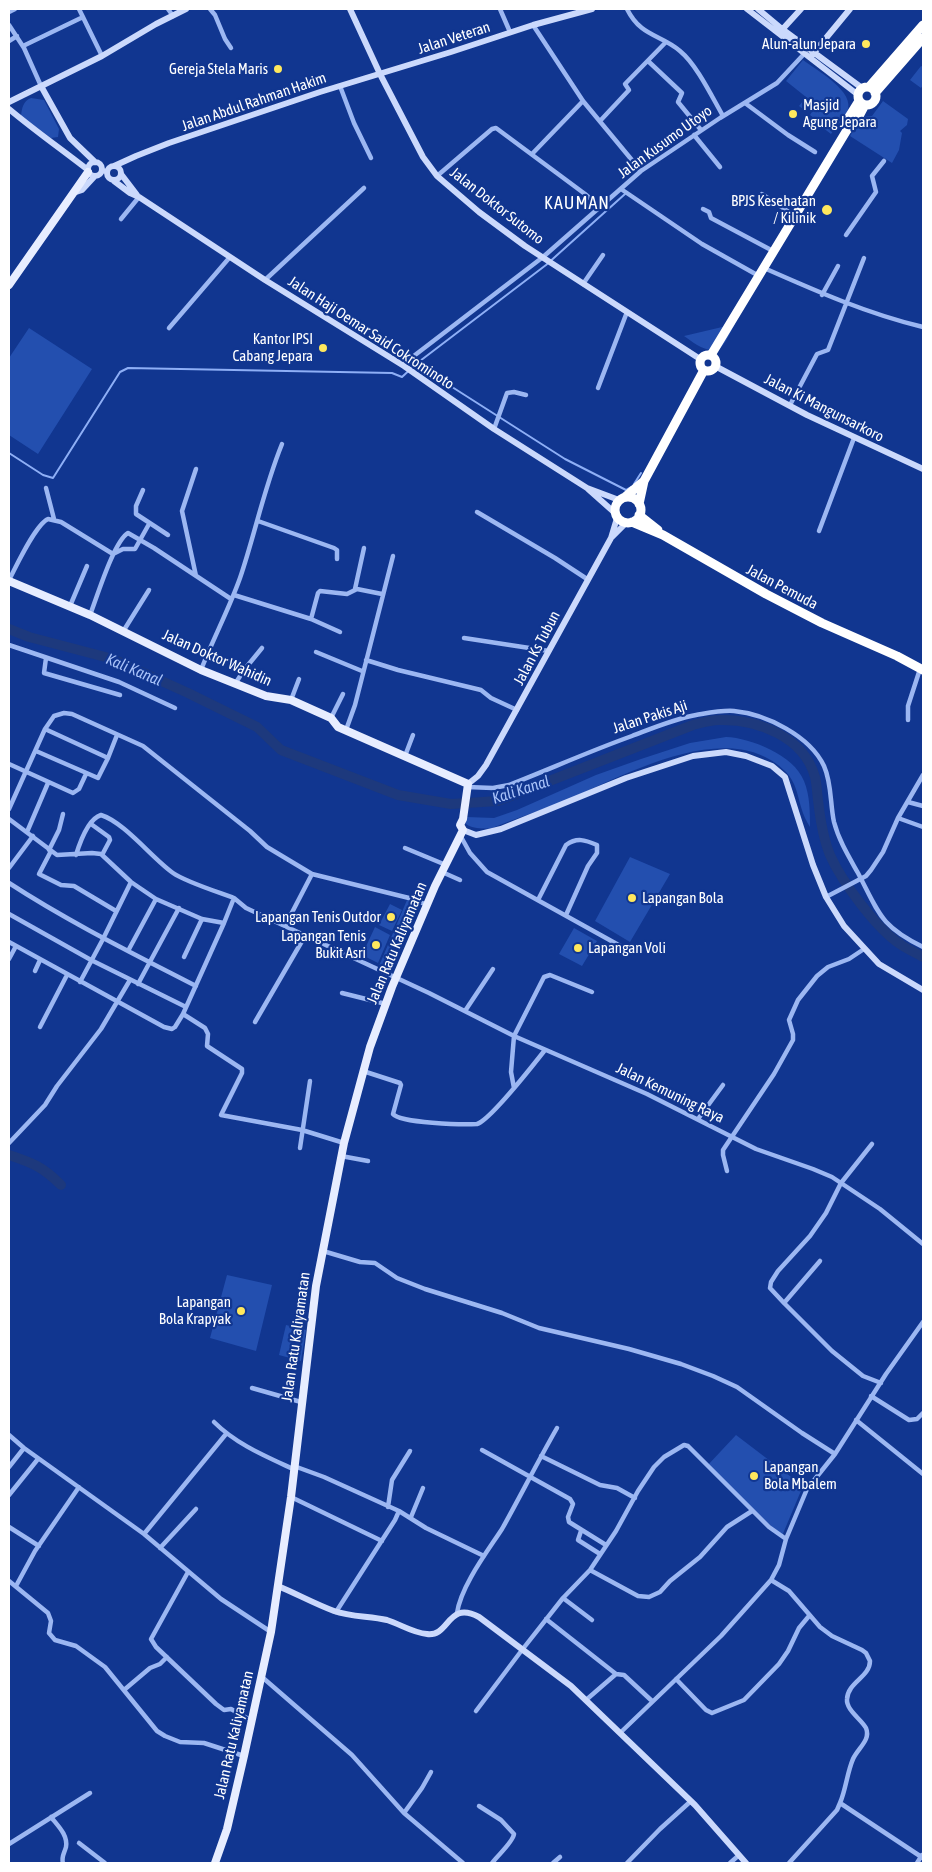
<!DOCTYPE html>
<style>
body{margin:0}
#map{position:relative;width:932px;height:1872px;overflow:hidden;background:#113690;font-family:"Asap Condensed",sans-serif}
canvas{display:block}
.frame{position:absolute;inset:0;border:10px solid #fff;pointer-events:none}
</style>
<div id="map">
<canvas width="932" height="1872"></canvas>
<div class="frame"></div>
</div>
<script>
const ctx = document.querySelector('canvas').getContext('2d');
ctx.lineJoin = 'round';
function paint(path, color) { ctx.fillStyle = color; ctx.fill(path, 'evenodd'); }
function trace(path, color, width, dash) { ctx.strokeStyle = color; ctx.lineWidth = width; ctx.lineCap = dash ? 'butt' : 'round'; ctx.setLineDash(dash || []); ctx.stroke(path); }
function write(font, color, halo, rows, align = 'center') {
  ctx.font = font + ' "Asap Condensed",sans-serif'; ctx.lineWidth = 4.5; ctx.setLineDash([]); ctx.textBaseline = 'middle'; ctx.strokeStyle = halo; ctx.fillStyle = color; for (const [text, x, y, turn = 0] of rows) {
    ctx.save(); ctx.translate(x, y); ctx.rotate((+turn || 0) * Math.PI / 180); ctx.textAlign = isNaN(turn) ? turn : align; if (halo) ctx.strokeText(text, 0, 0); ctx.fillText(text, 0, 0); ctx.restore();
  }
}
paint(new Path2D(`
 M803 60C816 70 857 92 847 112 844 119 836 127 831 134L818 124 819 122 810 115 813 110 806 105 803 109 799 106 806 97 786 81Z
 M921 66 923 67V85L921 88 910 80Z
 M31 98 44 100 59 129 58 137 51 138 21 116C22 108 23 101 31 98Z
 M883 101 908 119 907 125 900 131 902 133 899 150 892 163 850 136 862 117 872 116Z
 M735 324C731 330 728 339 723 345 712 358 694 343 684 336Z
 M29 328 92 369 38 454 9 435V358Z
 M726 737C751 738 794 755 804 781 810 795 810 813 810 827 806 821 803 814 801 807 797 793 796 783 786 772 730 715 625 775 567 800 542 810 517 818 492 828 484 829 473 829 466 824V817L494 818 517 810 596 775 641 759 690 743Z
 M630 857 670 874 630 942 595 921Z
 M407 900 419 905 391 973 379 966Z
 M390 904 402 910 392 931 379 925Z
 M375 927 390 935 378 963 362 955Z
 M574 928 597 941 582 966 559 954Z
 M227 1275 272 1285 256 1351 210 1338Z
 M286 1325 306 1330 301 1361 279 1355Z
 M736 1435 803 1486 782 1536 707 1466Z`), '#234faf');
trace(new Path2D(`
 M416 364 565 459 626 490 631 487
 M9 453 43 475 53 478 120 372 128 368 392 373 402 377 416 364 546 265 625 194
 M634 484 641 473`), '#8eaff6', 2);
trace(new Path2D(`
 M9 629 29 637 113 659 188 693 257 727 281 750 398 795 451 804 498 801 693 725C701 723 710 720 719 720 758 719 804 737 815 777 817 785 817 793 818 800 820 818 823 838 830 855 842 882 876 928 900 944 907 949 916 953 923 957
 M9 1155C33 1163 43 1167 61 1185`), '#1d397d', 10);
trace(new Path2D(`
 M79 9 102 56
 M168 9 173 16
 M210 9 215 15 225 39 231 48
 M500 9 510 32
 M627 9C641 37 660 34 680 51 697 65 712 97 723 116
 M9 12 15 9
 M9 25 24 48 41 86
 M533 25 583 101 641 171
 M9 41 17 36
 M23 46 83 17
 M648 61 682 93 678 102 701 130
 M340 86 354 123 371 158
 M745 103 788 135 815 152
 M600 121 629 90 625 84 666 42
 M694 135 720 167
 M532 154 583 101
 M437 176 492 129 496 128 585 194 600 207
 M621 189 702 244 759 276
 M762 194 795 216
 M703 209 709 212 711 218 773 251
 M121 219 139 197
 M846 235 876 192 872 176 884 161
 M764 268C816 291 868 314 923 327
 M265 280 364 188
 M583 284 603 255
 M822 295 838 266
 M169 328 230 257
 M402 365 543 257 641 171 720 118 777 83 804 54
 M598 388 627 312
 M790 405 817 354 828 350 864 258
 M494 429 507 393 514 392 526 395
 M196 469 182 511 196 576
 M46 488 54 519
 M143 490 136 506V514L168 535
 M477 512 555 558 587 579
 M258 521 334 548 337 550V559
 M819 531 854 438
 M9 580C16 567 35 525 48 519L61 522 113 554 123 549H135L149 524
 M355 589 364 548
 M234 595 311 619 318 593 320 591 347 594 357 589 382 594
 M70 606 87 566
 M90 615C97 597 114 541 128 533L154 548 231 599
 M311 619 340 632
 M124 630 149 590
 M464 638 549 651
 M9 645 119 682 175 708
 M316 652 362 671
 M46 658 44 673 120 695
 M366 660 398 670 481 690 491 698 517 710
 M201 670C213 639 229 609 240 578 255 534 264 488 282 444
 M235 684 244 670 262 648
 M291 700 299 679
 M331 718 343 694
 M908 720V706L920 669
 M45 729 108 758 117 735
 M346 730 355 705 393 556
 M36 751 98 778 108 758
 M405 756 413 735
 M9 764 73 793 79 789 86 774
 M467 787 493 788 509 785C550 769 590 751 632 736 653 728 674 719 696 715 708 713 722 710 734 711 766 714 810 736 824 766 832 784 830 804 834 822 839 841 849 857 858 873 879 913 880 926 923 947
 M908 802 923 806
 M9 809 45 729 54 716 64 713 72 714 143 746 250 831 267 847 312 874 285 926
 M898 818 923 827
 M9 819 57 855 92 853 101 854 131 882 156 899 202 919 224 923 234 898 246 908 429 993 514 1036 647 1094 756 1149 813 1169 832 1177 880 1209 923 1244
 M91 824 109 837 110 840 102 855
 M27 832 48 783
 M460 835 470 853 487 872 624 948
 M405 848 446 865
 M49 850 59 830 63 814
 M51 851 39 874 61 885 74 886 116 911
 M76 855C80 842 88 819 101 815 124 822 153 859 173 873 186 882 218 892 234 898
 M9 868 33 836
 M442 872 460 880
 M312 874 413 899 427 905
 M9 883C69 922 132 953 196 986
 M826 897 866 876 871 870 883 852 898 818 923 775
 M538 900 566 845C577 837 585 840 597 845V853L588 866 566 915
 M9 914 91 960 186 1007
 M9 942 164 1027 172 1029 175 1027 183 1014 224 923
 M128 951 156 899
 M184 957 202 919
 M9 959 16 946
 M35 971 40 960
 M80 982 103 939 131 882
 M138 984 179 908
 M342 993 386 1004
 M465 1011 493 969
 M183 1014 205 1028 208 1034 207 1046 242 1069V1073L221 1115 302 1130 344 1143
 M255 1022 305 936
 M40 1027 67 975
 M363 1071 400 1083 401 1085 393 1114C400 1123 463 1125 477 1124 490 1120 534 1064 545 1050
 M514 1088 511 1072 514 1036 544 977 550 975 592 992
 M698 1119 723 1085
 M9 1143 45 1105 57 1086 101 1029 130 980
 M300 1148 310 1081
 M341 1156 368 1161
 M727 1171 723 1155V1150L774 1074 793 1040V1034L789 1020 798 1000 817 976 828 967 849 959 864 949
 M323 1251 360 1262 375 1263 397 1278 425 1289 502 1313 539 1328 629 1349 681 1364 713 1376 737 1387 802 1433 835 1454
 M820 1261 784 1303 770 1288 771 1282 778 1271 810 1236 826 1213 841 1183 872 1144
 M784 1303 832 1351 863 1376 881 1383
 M252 1388 301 1402
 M871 1396 909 1420 917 1419 923 1413
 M856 1420 923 1474
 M214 1422C236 1444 265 1456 293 1469
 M9 1435 24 1448 144 1534 221 1599 271 1632
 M482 1450 570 1499 573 1504 568 1517 569 1522 606 1545
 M541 1456 600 1485 617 1488 635 1498
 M294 1466 324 1477 399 1511 395 1520 336 1612
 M9 1467 24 1448
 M9 1495 38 1459
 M291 1497 382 1541
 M388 1507 392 1480 410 1451
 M399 1511 426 1528 484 1556
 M411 1517 423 1488
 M9 1527 39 1546
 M581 1531 578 1540 600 1554
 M144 1534 226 1434
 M160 1548 196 1509
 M590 1570 638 1596 649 1597 660 1592 670 1581 700 1557 727 1527 752 1511
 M188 1572 151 1639 156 1647 216 1704 224 1710 231 1709 252 1721
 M771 1580 789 1591 820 1627 832 1636 862 1650 866 1653 870 1661C870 1677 848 1682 847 1699 846 1710 861 1719 866 1728 871 1740 858 1748 853 1759 847 1773 846 1789 840 1803L837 1810 789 1863
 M9 1581 48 1613 51 1621 49 1633 55 1640 76 1646 105 1667 157 1731 165 1736 180 1742 204 1743 244 1756
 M16 1586 35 1551 79 1487
 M563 1598 592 1620
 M457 1613C461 1586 487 1552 502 1529 521 1495 538 1461 557 1428
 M546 1619 616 1674 624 1675 652 1701
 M262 1677 352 1755 404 1813 463 1863
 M676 1679 706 1710 712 1713 744 1700 779 1664 788 1651 799 1628 809 1616
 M124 1690 150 1668 160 1664 167 1657
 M586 1700 616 1674
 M476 1711 522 1650 563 1598 590 1570 616 1531 638 1491 654 1467 664 1457 684 1445 688 1446 769 1527 786 1539
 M620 1733 721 1636 771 1580 779 1565 786 1539 807 1489 835 1454 886 1374 923 1322
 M840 1803 923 1858
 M479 1806 501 1820 514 1834C513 1842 498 1855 492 1863
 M404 1813 422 1788 431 1772
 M51 1817C58 1826 68 1835 66 1847 64 1854 61 1857 63 1863
 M79 1843 105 1863
 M9 1844 90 1793
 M553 1863 560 1857
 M627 1863 660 1829 691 1801
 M730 1863 738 1856
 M917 1863 922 1855`), '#9cb7f2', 4.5);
trace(new Path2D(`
 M350 9 380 74 423 157 437 176 479 212 525 246 700 359
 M747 9 857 94
 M758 9 782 29 862 88
 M780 32 801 9
 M812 55 850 9
 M41 86 70 138 95 162
 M9 102 102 56 156 24 186 9
 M9 109C34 130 61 149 88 170
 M88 169a7 7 0 1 1 14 0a7 7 0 1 1-14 0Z
 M107 173a7 7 0 1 1 14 0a7 7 0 1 1-14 0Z
 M114 166 136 156 169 143 320 92 451 52 533 25 592 9
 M121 174 137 195
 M114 181 130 193 139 197 265 280 404 366 494 429 587 488 619 500
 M73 193 82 190 94 177
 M715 366 807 415 923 469
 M588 489 615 513
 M612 537 626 523
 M468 784 478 776 486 765 611 538 617 518
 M463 830 476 835 501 829 626 778 693 756 726 752 746 756 772 766 785 777 813 865 826 897 844 926 879 964 923 990
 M278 1586C297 1594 315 1604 334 1611 351 1617 370 1616 387 1620 400 1624 413 1633 427 1634 450 1637 447 1600 479 1617L571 1686 695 1805 746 1863`), '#cbd9fc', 6);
trace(new Path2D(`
 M9 285 88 172
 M9 581 90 615 201 670 266 696 291 700 331 718 338 727 468 784 463 819 460 825 463 830 435 886 392 987 370 1047 344 1143 316 1286 291 1497 271 1632 244 1756 227 1829 215 1863`), '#e7edff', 8);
trace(new Path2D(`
 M858 96a9 9 0 1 1 18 0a9 9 0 1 1-18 0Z
 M869 87 923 25
 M875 93 923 38
 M847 130 849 117 859 101
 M700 363a8 8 0 1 1 16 0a8 8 0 1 1-16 0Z
 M711 355 847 130 857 120 865 105
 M625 497 644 481
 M615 510a13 13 0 1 1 26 0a13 13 0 1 1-26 0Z
 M639 504 644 481 704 370
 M639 515 658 530
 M632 522 663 535 766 594 822 623 897 656 923 670`), '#fff', 9);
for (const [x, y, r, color] of [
 [866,44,5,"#ffe85d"],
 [278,69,5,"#ffe85d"],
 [793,114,5,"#ffe85d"],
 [827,210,6,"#ffe85d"],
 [323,348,5,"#ffe85d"],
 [632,898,5,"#ffe85d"],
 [391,917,5,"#ffe85d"],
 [376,945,5,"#ffe85d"],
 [578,948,5,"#ffe85d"],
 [241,1311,5,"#ffe85d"],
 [754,1476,5,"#ffe85d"]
]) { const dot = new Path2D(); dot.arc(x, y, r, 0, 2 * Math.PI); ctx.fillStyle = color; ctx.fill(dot); trace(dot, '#113690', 2); }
write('15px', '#fff', '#113690', [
 ["Jalan Veteran",454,38,-18],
 ["Jalan Abdul Rahman Hakim",254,102,-19],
 ["Jalan Kusumo Utoyo",665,142,-36],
 ["Jalan Doktor Sutomo",497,206,38],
 ["Jalan Haji Oemar Said Cokrominoto",371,333,33],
 ["Jalan Ki Mangunsarkoro",824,408,27],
 ["Jalan Pemuda",782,587,28],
 ["Jalan Ks Tubun",537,648,-62],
 ["Jalan Doktor Wahidin",217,658,24],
 ["Jalan Pakis Aji",650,717,-18],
 ["Jalan Ratu Kaliyamatan",397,943,-67],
 ["Jalan Kemuning Raya",670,1093,26],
 ["Jalan Ratu Kaliyamatan",296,1337,-82],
 ["Jalan Ratu Kaliyamatan",234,1735,-77]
]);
write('15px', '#fff', '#113690', [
 ["Alun-alun Jepara",856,44],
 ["Gereja Stela Maris",268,69],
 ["Masjid",803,105,"left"],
 ["Agung Jepara",803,122,"left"],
 ["BPJS Kesehatan",816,201],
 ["/ Kilinik",816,218],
 ["Kantor IPSI",313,339],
 ["Cabang Jepara",313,356],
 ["Lapangan Bola",642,898,"left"],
 ["Lapangan Tenis Outdor",381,917],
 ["Lapangan Tenis",366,936],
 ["Bukit Asri",366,953],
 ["Lapangan Voli",588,948,"left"],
 ["Lapangan",231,1302],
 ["Bola Krapyak",231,1319],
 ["Lapangan",764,1467,"left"],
 ["Bola Mbalem",764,1484,"left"]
], 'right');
write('italic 16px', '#a8c2f9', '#113690', [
 ["Kali Kanal",134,670,23],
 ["Kali Kanal",521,790,-18]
]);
ctx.letterSpacing = '1px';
write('18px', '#fff', '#113690', [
 ["KAUMAN",577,203]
]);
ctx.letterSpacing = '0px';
</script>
